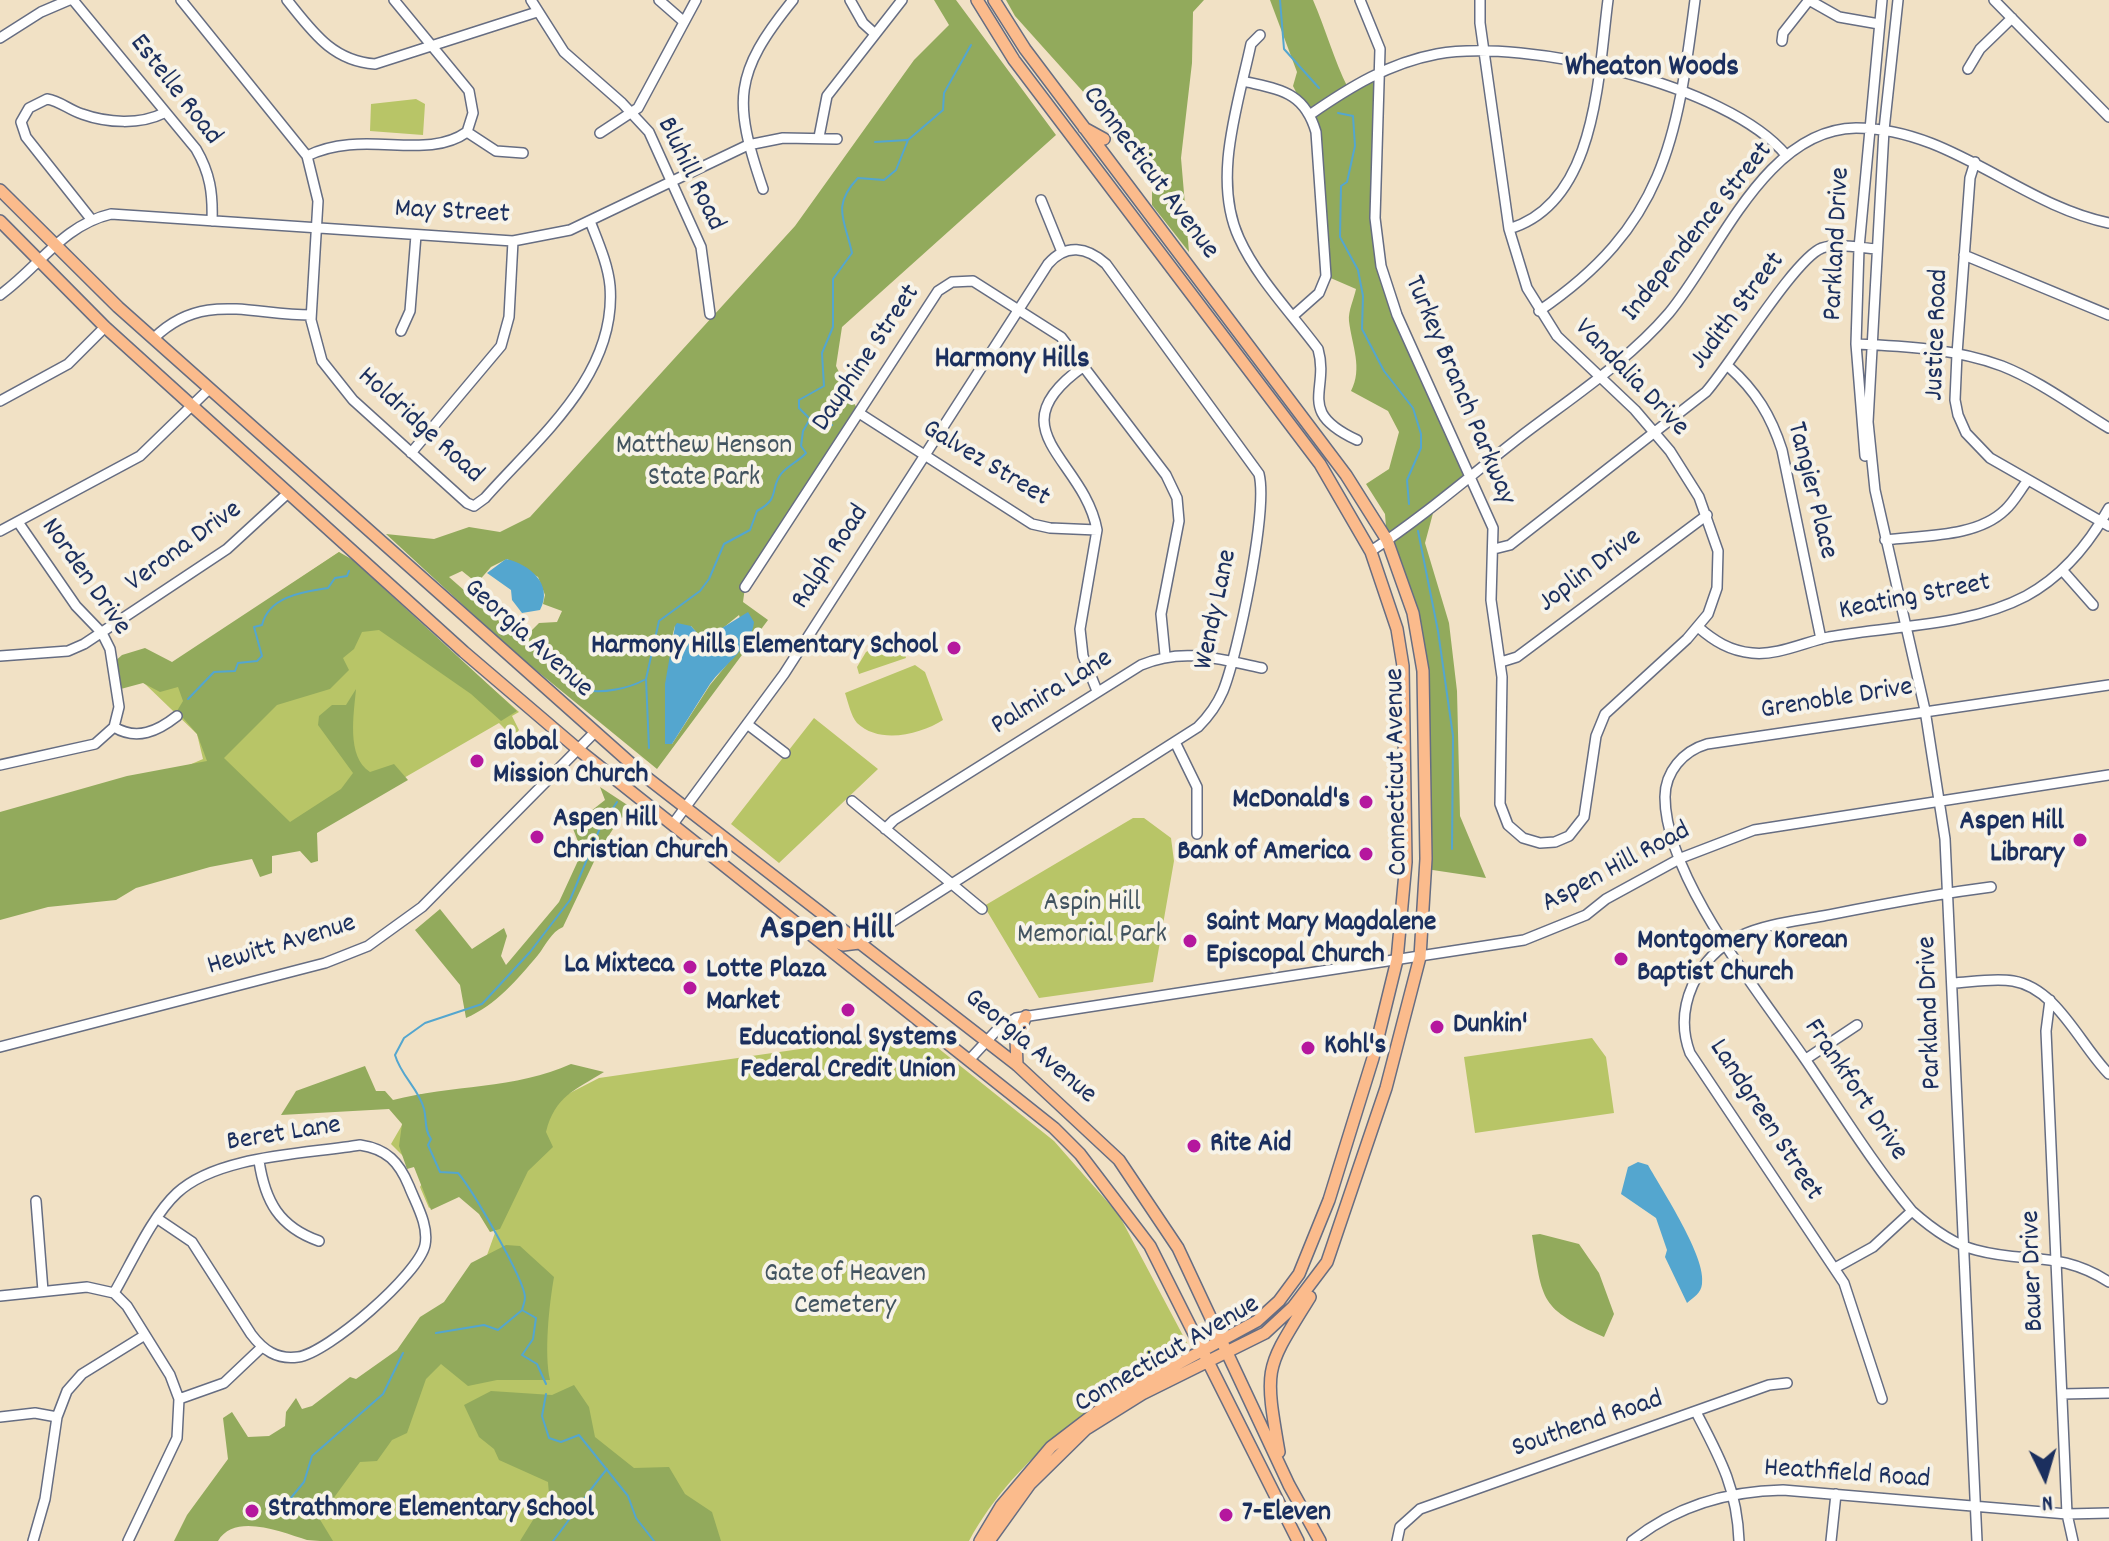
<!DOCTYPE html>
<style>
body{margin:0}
#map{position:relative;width:2109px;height:1541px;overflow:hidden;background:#f1e1c5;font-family:Dekko,sans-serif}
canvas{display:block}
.north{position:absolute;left:2005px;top:1437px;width:80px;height:80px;-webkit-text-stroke:6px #f7f3e8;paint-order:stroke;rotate:175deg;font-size:22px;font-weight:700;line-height:32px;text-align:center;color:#1b2f5e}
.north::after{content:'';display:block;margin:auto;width:28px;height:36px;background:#1b2f5e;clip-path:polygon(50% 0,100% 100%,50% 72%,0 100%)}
</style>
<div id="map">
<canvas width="2109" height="1541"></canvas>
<div class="north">N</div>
</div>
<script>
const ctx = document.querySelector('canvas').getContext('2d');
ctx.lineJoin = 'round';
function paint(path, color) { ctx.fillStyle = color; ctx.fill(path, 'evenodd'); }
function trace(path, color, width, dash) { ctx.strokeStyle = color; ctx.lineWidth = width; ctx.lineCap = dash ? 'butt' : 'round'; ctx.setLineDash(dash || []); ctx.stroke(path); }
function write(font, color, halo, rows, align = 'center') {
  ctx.font = font + ' Dekko,sans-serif'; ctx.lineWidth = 8; ctx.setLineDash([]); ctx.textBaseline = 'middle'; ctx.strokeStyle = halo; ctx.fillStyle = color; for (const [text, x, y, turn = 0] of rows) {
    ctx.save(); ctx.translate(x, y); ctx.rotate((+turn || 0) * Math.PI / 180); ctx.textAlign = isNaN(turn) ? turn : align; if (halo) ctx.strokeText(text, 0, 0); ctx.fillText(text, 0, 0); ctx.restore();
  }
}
paint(new Path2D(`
 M416 99 425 104 423 135 370 131 371 104Z
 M339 552 519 712 512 716 519 730 513 737 499 723 293 842 159 778 203 759 197 734 144 683Z
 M899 636 906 658 859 674 857 667 866 652 872 649 871 643Z
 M915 665 925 672 943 720C921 734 880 745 857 723 851 716 848 702 845 693Z
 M814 718 878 769 779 863 731 824Z
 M1133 818H1144L1171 838 1174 861 1153 982 1039 998 984 906Z
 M918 1032 1054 1141 1119 1215 1188 1345 1185 1354C1099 1401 1018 1452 969 1541H321L280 1466 482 1269 496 1230 474 1187 429 1208 420 1187 425 1178 391 1144 420 1094 550 1110 566 1095 599 1078Z
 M1592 1038 1606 1057 1614 1113 1475 1133 1464 1057Z`), '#b8c567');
paint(new Path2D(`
 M934 0H956L1056 135 842 327 836 366 859 413 745 587 743 602 768 620 657 769 515 653 386 534 434 539 469 527 500 532 530 517 795 226 914 60 949 25ZM507 559 538 577 545 595 543 604 562 611 557 622 539 623 527 635H515L449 577 462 571 477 583 491 567ZM739 615 747 640 710 685 672 744V637L675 626H691L698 634 723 628Z
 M1006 0H1204L1193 12 1192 63 1181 158 1189 252 1152 205V183L1122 135 1015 16Z
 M1270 0H1313C1326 30 1334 60 1348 88L1381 71 1375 218 1388 291 1469 476 1436 502 1425 543 1449 623 1457 691 1460 816 1486 878 1426 869 1419 641 1387 540 1385 514 1366 484 1389 469 1399 432 1388 411 1351 391C1363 368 1352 346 1349 321 1348 311 1354 299 1356 289L1326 276 1316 132 1293 86 1297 72Z
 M339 552 353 560 517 711 501 721 471 694 379 630 362 632 354 649 343 658 349 670 330 689 277 705 224 758 290 822 341 789 353 773 318 725 319 716 332 705H346L356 689C354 713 346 757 370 772L394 764 408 780 317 833 318 861 311 863 300 851 272 856V873L260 877 252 859 210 867 136 888 116 900 48 907 0 920V812L127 776 207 761 197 734 177 711 183 701 178 687 160 692 143 683 117 690 113 663 122 655 145 648 172 662Z
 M600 787 635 810 633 815 620 818 599 851 563 927C551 932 546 945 538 955 517 980 496 1005 466 1018L460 985 415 930 440 909 472 949 504 928 507 936 501 956 506 965 559 902 582 852 572 826 605 800Z
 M571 1064 604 1072C575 1090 555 1096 546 1132L553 1147 528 1171 500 1229 490 1232 479 1214 459 1197 431 1210 414 1167 407 1169 399 1146 402 1124 389 1109 281 1115 296 1091 365 1066 376 1091H385L393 1100C450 1085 517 1089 571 1064Z
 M1540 1234 1579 1244 1599 1273 1614 1314 1604 1337C1539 1308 1543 1302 1532 1235Z
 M506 1245 520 1246 554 1277C549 1305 544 1354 550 1380H497L468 1386 441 1364 426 1379 407 1433 392 1440 377 1461 360 1462 319 1518 333 1541C325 1541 315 1541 307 1540 283 1533 235 1512 218 1541H174L187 1515 228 1459 223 1418 232 1412 248 1437 269 1436 285 1426 286 1412 296 1398 302 1409 312 1406 350 1377 356 1379 397 1350 420 1317 444 1302 471 1263Z
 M574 1385 589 1407 595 1437 634 1468 669 1467 685 1494 712 1512 721 1541H520L549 1494 548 1482 499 1460 494 1449 479 1437 464 1405 491 1391 552 1395Z`), '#92aa5c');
paint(new Path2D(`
 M506 559C529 564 554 584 540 610L522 613 512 600 511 590 487 573Z
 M748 612 754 622C752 646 724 665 710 684 697 704 684 725 672 744H665V684L675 626 677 623 691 626 698 634 722 628Z
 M1638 1162 1648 1165C1662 1190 1707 1258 1702 1284 1701 1293 1694 1297 1687 1303L1665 1257 1667 1250 1656 1218 1621 1194 1628 1167Z`), '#54a6cf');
trace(new Path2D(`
 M1280 0 1284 49 1319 88
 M1338 113 1353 116 1355 146 1347 182 1341 186 1340 237 1358 270 1363 296 1362 329 1384 371 1413 408 1421 434V448L1407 480 1409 504
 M875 142 907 140
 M811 422 832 425
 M1418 531 1438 631 1453 736 1452 849
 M571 676 584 684 586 690C602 694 630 688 644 680
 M188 699 214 672 235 671 238 663 257 661 262 656 254 627 262 625C269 596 303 592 328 588L335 578 347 576 349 571
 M649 748 646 679 659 621 700 591 709 579 724 544 750 530 757 511C781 498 769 490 781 474 787 466 799 461 806 453L801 446 803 431 810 419 799 408V400L824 386 822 353 833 327V279L852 253C845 220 831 206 858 178L884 180 896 170 908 140 943 110 944 93 971 45
 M436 1333 484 1325 498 1330 521 1311
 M546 1384 537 1364 522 1355 533 1339 536 1318 522 1310C523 1306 525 1302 525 1297 524 1279 472 1189 458 1173L440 1172 428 1145 431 1139C424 1129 427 1121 424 1109 419 1089 401 1076 395 1055L404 1038 425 1023 482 1004 530 952 570 900 600 828 617 802
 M546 1394 542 1416 549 1438 561 1442 579 1435 628 1496 636 1518 654 1541
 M268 1505 290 1499 304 1482 312 1456 383 1394 403 1353
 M553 1541C572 1517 587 1493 607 1469`), '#54a6cf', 2);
const minor = new Path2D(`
 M73 0 196 149C210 173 213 193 212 221
 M181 0 307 156 318 201 311 320 322 361 353 400 467 503 474 506 485 498C539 437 617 375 610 286 608 264 598 242 590 221
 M287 0C312 31 332 61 375 64L537 12
 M531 0 564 52 622 103 649 132 701 247 710 314
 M659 0 683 21
 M850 0 863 23 874 33
 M1360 0 1380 49 1375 218 1381 266 1397 315 1493 528 1491 600 1502 677 1500 804 1508 825 1523 838 1540 843 1555 842 1569 836 1584 817 1596 736 1605 714 1687 639 1708 614 1717 588 1718 551 1699 497 1670 451 1635 410 1557 336 1527 288 1509 229 1480 23V0
 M1809 0 1839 17 1879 24
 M1898 0 1884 130 1868 422 1875 490 1925 710 1945 839 1977 1541
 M1994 0 2109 117
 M1260 35 1251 44C1238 105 1212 179 1239 238 1257 278 1292 314 1318 349 1330 391 1295 411 1357 440
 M0 38 41 12 69 0
 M1782 41 1783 33 1809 0
 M1968 69 1980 49 2012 18
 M1243 81C1280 90 1304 91 1316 132L1326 276 1319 293 1293 316
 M1311 114C1350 87 1389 63 1437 54 1525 38 1727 84 1786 155
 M467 132 496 151 523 153
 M600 133 638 108 696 0
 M819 137 827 96 902 0
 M307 156C363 128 425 162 467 132L473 113 469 91 394 0
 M1975 162 1970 178 1957 354 1955 400 1958 415 1966 433 1990 458 2109 526
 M763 189C733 101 733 74 793 0
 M1041 200 1062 252
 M91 219 26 137 21 122 29 108 47 99C60 101 69 110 82 114 107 123 140 125 164 113
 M1509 229C1597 203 1598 76 1608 0
 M1964 255 2109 315
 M0 295C38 268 63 225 111 214L513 241 570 230 748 145 783 138 837 139
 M1539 311C1664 226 1677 141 1695 0
 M401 331 410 311 416 235
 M154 338C202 291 251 315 311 315
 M1856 344C1904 346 1957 349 2002 366 2040 381 2074 407 2109 428
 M1084 366C993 430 1084 458 1097 530L1080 629 1083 656 1097 691
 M1729 367C1756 391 1771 416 1782 450L1821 639
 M0 401 68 364 105 327
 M859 413 1032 524 1050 528 1097 530
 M411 453 501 346 509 317 513 241
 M1865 456 1856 344 1859 248 1882 0
 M0 531 140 456 209 389
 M1885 540C1922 535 1976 538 2005 510 2014 502 2020 490 2028 480
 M1494 549 1510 545 1706 392C1731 364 1795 258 1822 248 1838 243 1860 248 1877 249
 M1371 551C1423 517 1471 475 1520 437 1571 398 1627 362 1669 313 1719 253 1765 129 1856 128 1951 128 2020 205 2109 223
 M2063 571 2093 605
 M745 587 938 291 952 282 973 281 1061 337 1166 475 1177 498 1179 521 1161 614 1165 655
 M1698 627C1714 641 1730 651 1752 653 1777 656 1805 642 1829 637 1894 625 1967 627 2026 596 2063 576 2089 544 2109 508
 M0 656 68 651 84 644 227 549 288 493
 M1501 662 1517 657 1707 515
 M2109 685 1707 744C1683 751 1665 772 1665 797 1665 878 1762 996 1807 1062 1841 1112 1873 1164 1912 1211 1930 1227 1952 1244 1976 1250 2027 1264 2059 1250 2109 1282
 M747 724 785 753
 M114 727C137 741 158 731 177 716
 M1175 742 1197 787V834
 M0 765 95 744 114 727 119 707 110 649 102 633 76 606 18 522
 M852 801 982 909
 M673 824 784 674 1048 264C1066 243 1087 247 1106 264L1259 474C1268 510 1238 654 1223 691 1217 705 1209 716 1198 727L859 943
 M885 829 894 820 1141 665C1184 647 1218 659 1262 668
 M1952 983C1971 982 1994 978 2013 981 2057 988 2080 1045 2109 1074
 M2050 1000 2046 1031 2067 1514 2073 1541
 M0 1047 325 963 368 946 422 907 595 732
 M971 1058 996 1031 1016 1018 1524 940 1586 915 1606 899 1681 858 1754 830 2109 775
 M1806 1059 1857 1025
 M259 1161C265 1201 279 1227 319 1241
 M36 1201 43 1291
 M1835 1268 1873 1247 1912 1211
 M114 1293C131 1264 152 1216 177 1193 218 1155 306 1154 360 1145 387 1149 399 1162 409 1186 416 1204 429 1225 425 1245 419 1274 328 1353 298 1357 277 1360 263 1350 251 1334L192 1242 158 1219
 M0 1296 87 1287 114 1293 127 1306 170 1375 179 1399 177 1438 128 1541
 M2062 1394 2109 1393
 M179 1399 224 1383 262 1347
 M1882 1399 1844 1283 1690 1053C1673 1008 1697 957 1740 936 1765 924 1796 921 1823 916 1879 905 1934 894 1991 887
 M1696 1412C1720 1458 1737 1488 1739 1541
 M0 1417 35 1413 57 1417
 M33 1541 45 1499 57 1417 67 1391 82 1374 145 1335
 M1397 1541 1400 1527 1420 1509 1769 1385 1787 1383
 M1632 1541C1676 1506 1727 1491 1783 1490L2067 1514 2109 1513
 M1831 1541 1836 1494`);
const major = new Path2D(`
 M977 0 1014 60 1320 464 1371 552 1397 629 1403 666 1406 862 1397 960 1373 1058 1329 1200 1299 1274 1279 1301 1257 1321 1115 1398 1051 1447 1001 1506 980 1541
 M1084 128 1104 139
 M0 190 118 307 646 777 1017 1065 1119 1160 1178 1248 1289 1485 1320 1541
 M0 221 105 327 464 652 580 751 1054 1128 1080 1154 1150 1246 1298 1541
 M827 938 843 945 859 943
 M1017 1065 1016 1039 1026 1016
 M1279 1452C1264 1365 1265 1370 1310 1297
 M989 1541 1030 1484 1086 1429 1142 1394 1265 1333 1293 1307 1327 1262 1386 1088 1420 957 1426 859 1423 671 1413 613 1387 540 1346 475 1025 49 994 0`);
trace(minor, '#666d82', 12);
trace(major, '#666d82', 14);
trace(minor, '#fff', 9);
trace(major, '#fbbb8c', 11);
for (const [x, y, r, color] of [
 [954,648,8,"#b5179e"],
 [477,761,8,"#b5179e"],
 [1366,802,8,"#b5179e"],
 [537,837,8,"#b5179e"],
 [2080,840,8,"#b5179e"],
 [1366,854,8,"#b5179e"],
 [1190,941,8,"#b5179e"],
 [1621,959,8,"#b5179e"],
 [690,967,8,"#b5179e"],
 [690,988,8,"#b5179e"],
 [848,1010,8,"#b5179e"],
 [1437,1027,8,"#b5179e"],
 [1308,1048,8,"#b5179e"],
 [1194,1146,8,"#b5179e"],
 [252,1511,8,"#b5179e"],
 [1226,1515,8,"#b5179e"]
]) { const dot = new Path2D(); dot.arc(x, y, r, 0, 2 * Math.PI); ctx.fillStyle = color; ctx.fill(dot); trace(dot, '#f7f3e8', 3); }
write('28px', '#1b2f5e', '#f7f3e8', [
 ["Estelle Road",174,91,52],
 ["Connecticut Avenue",1149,174,53],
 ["Bluhill Road",689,175,64],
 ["May Street",452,214,3],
 ["Independence Street",1699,233,-51],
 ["Parkland Drive",1839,244,-87],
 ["Judith Street",1739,312,-53],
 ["Justice Road",1939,335,-88],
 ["Dauphine Street",868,359,-56],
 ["Vandalia Drive",1630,379,46],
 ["Turkey Branch Parkway",1458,391,67],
 ["Holdridge Road",419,427,42],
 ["Galvez Street",985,465,31],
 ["Tangier Place",1810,491,76],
 ["Verona Drive",185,548,-36],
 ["Ralph Road",832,558,-57],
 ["Joplin Drive",1591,572,-37],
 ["Norden Drive",84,578,55],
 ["Keating Street",1915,599,-11],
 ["Wendy Lane",1218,610,-78],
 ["Georgia Avenue",527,640,42],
 ["Palmira Lane",1053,694,-32],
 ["Grenoble Drive",1837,701,-9],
 ["Connecticut Avenue",1399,772,-91],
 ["Aspen Hill Road",1617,869,-28],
 ["Hewitt Avenue",282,947,-17],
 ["Parkland Drive",1932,1013,-92],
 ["Georgia Avenue",1029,1048,40],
 ["Frankfort Drive",1854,1091,56],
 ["Landgreen Street",1764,1121,57],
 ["Beret Lane",284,1136,-9],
 ["Bauer Drive",2035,1271,-92],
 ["Connecticut Avenue",1168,1356,-30],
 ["Southend Road",1588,1426,-19],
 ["Heathfield Road",1847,1476,4]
]);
write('28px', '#425460', '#f7f3e8', [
 ["Matthew Henson",704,448],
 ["State Park",704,480],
 ["Aspin Hill",1092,905],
 ["Memorial Park",1092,937],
 ["Gate of Heaven",845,1276],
 ["Cemetery",845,1308]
]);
write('bold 28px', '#1b2f5e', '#f7f3e8', [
 ["Harmony Hills Elementary School",938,648,"right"],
 ["Global",493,745],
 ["Mission Church",493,777],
 ["McDonald's",1350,802,"right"],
 ["Aspen Hill",553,821],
 ["Christian Church",553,853],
 ["Aspen Hill",2064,824,"right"],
 ["Library",2064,856,"right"],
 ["Bank of America",1350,854,"right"],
 ["Saint Mary Magdalene",1206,925],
 ["Episcopal Church",1206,957],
 ["Montgomery Korean",1637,943],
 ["Baptist Church",1637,975],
 ["La Mixteca",674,967,"right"],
 ["Lotte Plaza",706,972],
 ["Market",706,1004],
 ["Dunkin'",1453,1027],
 ["Educational Systems",848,1040,"center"],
 ["Federal Credit Union",848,1072,"center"],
 ["Kohl's",1324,1048],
 ["Rite Aid",1210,1146],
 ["Strathmore Elementary School",268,1511],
 ["7-Eleven",1242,1515]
], 'left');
write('bold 30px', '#1b2f5e', '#f7f3e8', [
 ["Wheaton Woods",1652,70],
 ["Harmony Hills",1012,362]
]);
write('bold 36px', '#1b2f5e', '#f7f3e8', [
 ["Aspen Hill",827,932]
]);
</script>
